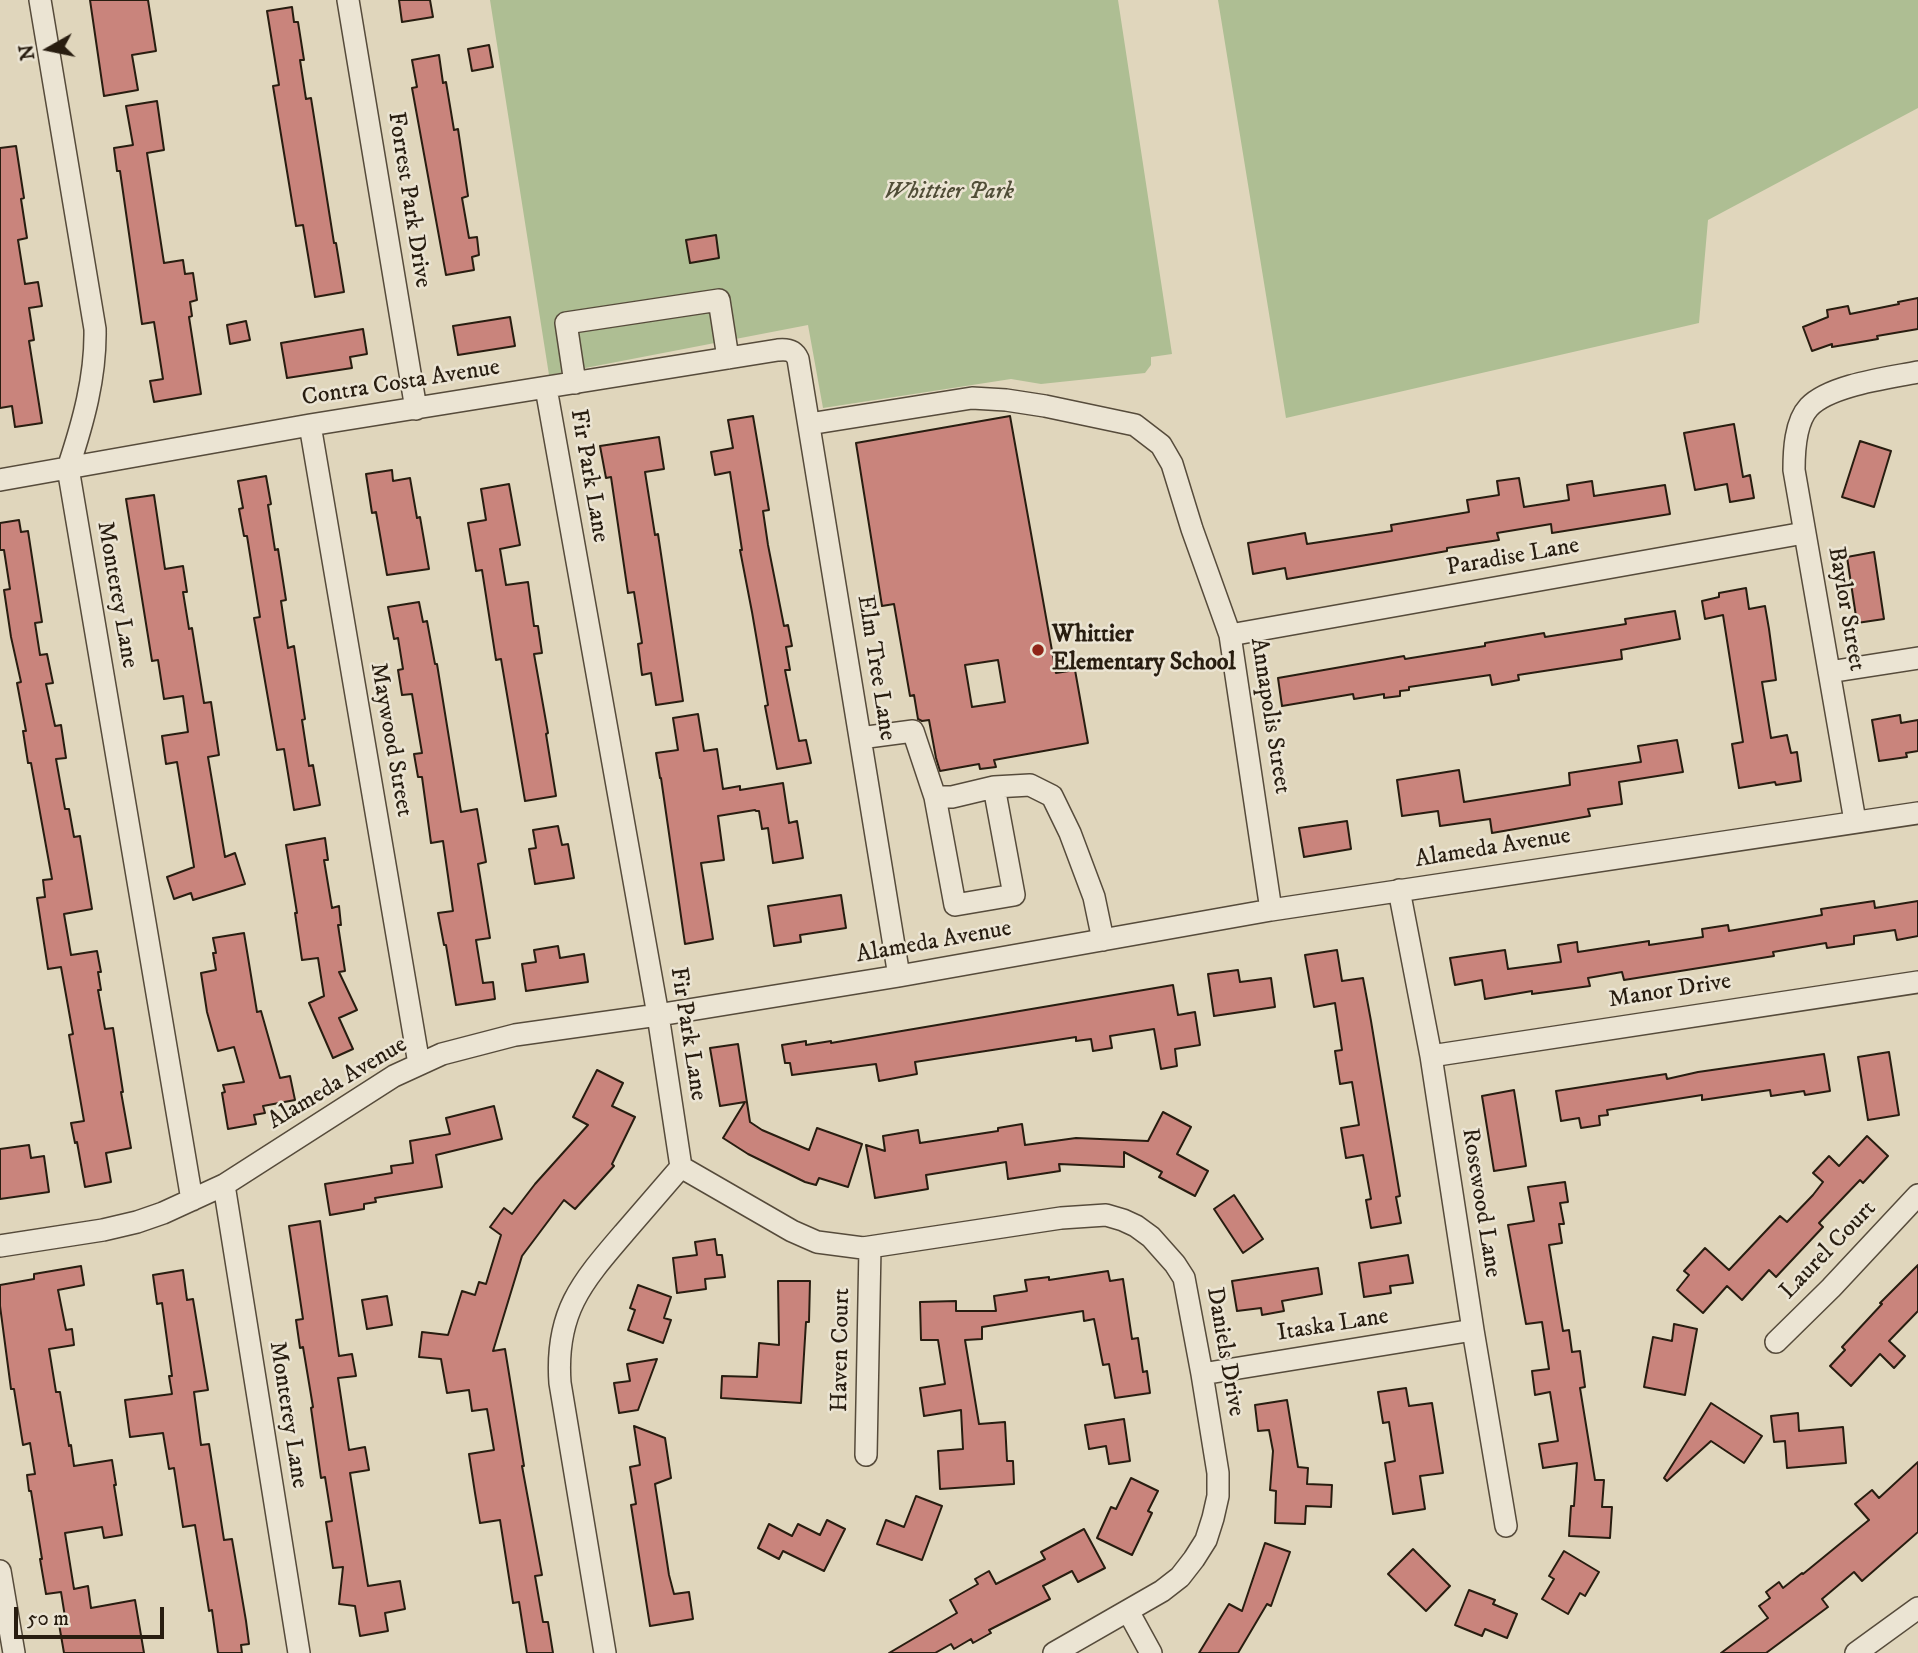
<!DOCTYPE html>
<style>
body{margin:0}
#map{position:relative;width:1918px;height:1653px;overflow:hidden;background:#e0d6bc;font-family:"IM FELL DW Pica",serif}
canvas{display:block}
.north{position:absolute;left:14px;top:14px;width:70px;height:70px;-webkit-text-stroke:5px #ebe4d3;paint-order:stroke;rotate:261deg;font-size:19px;font-weight:700;line-height:28px;text-align:center;color:#281d10}
.north::after{content:'';display:block;margin:auto;width:24px;height:32px;background:#281d10;clip-path:polygon(50% 0,100% 100%,50% 72%,0 100%)}
.scale{position:absolute;left:14px;top:1607px;width:150px;height:32px;box-sizing:border-box;border:4px solid #281d10;border-top:0;padding-left:9px;font-size:21px;line-height:24px;white-space:nowrap;color:#281d10;-webkit-text-stroke:5px #ebe4d3;paint-order:stroke}
</style>
<div id="map">
<canvas width="1918" height="1653"></canvas>
<div class="north">N</div>
<div class="scale">50 m</div>
</div>
<script>
const ctx = document.querySelector('canvas').getContext('2d');
ctx.lineJoin = 'round';
function paint(path, color) { ctx.fillStyle = color; ctx.fill(path, 'evenodd'); }
function trace(path, color, width, dash) { ctx.strokeStyle = color; ctx.lineWidth = width; ctx.lineCap = dash ? 'butt' : 'round'; ctx.setLineDash(dash || []); ctx.stroke(path); }
function write(font, color, halo, rows, align = 'center') {
  ctx.font = font + ' "IM FELL DW Pica",serif'; ctx.lineWidth = 5; ctx.setLineDash([]); ctx.textBaseline = 'middle'; ctx.strokeStyle = halo; ctx.fillStyle = color; for (const [text, x, y, turn = 0] of rows) {
    ctx.save(); ctx.translate(x, y); ctx.rotate((+turn || 0) * Math.PI / 180); ctx.textAlign = isNaN(turn) ? turn : align; if (halo) ctx.strokeText(text, 0, 0); ctx.fillText(text, 0, 0); ctx.restore();
  }
}
paint(new Path2D(`
 M490 0H1118L1172 354 1151 357V365L1145 373 1041 384 1011 379 823 408 808 325 549 375Z
 M1218 0H1918V108L1708 220 1699 323 1286 418Z`), '#aebe93');
const building = new Path2D(`
 M90 0H148L156 51 132 55 138 90 104 96Z
 M399 0H430L433 17 402 22Z
 M292 7 294 22H298L304 60H300L306 99 311 98 334 243H336L344 292 315 297 303 225 296 226 273 86 279 85 267 11Z
 M489 45 493 67 472 71 468 49Z
 M439 55 443 83 446 82 454 130 458 129 468 196 462 198 469 238 477 237 479 255 472 257 474 270 446 275 412 88 417 87 412 60Z
 M157 101 164 150 147 153 164 263 183 260 185 274 193 273 197 300 190 302 192 316 189 317 201 394 154 402 150 381 163 379 154 322 142 324 120 171H117L114 148 133 145 126 106Z
 M16 146 24 198 21 199 27 238 18 240 25 284 38 282 42 306 29 308 34 340 29 341 42 423 15 427 12 406 0 408V148Z
 M716 235 719 258 690 263 686 240Z
 M1918 298V329L1877 336 1878 339 1832 347V344L1812 351 1803 327 1828 317 1827 310 1848 306 1850 314 1899 304 1898 302Z
 M510 317 515 346 458 355 453 326Z
 M246 321 250 340 230 344 227 325Z
 M363 329 367 354 350 357 352 368 287 378 281 343Z
 M753 416 769 510 763 511 768 545 784 626 788 625 792 646 786 647 790 670H785L799 741 806 740 811 763 777 769 765 706 768 705 752 612 740 550H742L730 472 715 475 711 452 733 448 728 420Z
 M1010 416 1056 673 1075 670 1088 743 994 760 996 767 980 769 979 764 940 771 936 758 929 720 922 721 918 719 914 695 910 696 894 604 882 606 856 443ZM998 660 1005 702 972 707 965 665Z
 M1734 424 1743 477 1750 475 1754 498 1730 502 1727 484 1695 490 1684 433Z
 M659 437 664 469 645 472 655 535 658 534 683 701 656 705 651 673 642 675 638 644 642 643 634 592 628 593 611 477 606 478 600 446Z
 M1860 441 1891 451 1874 507 1842 497Z
 M392 470 393 481 410 478 417 518 420 517 429 569 387 575 376 512 372 513 366 474Z
 M266 476 271 504 268 505 275 550 278 549 286 600 281 601 288 648 294 646 305 719 302 720 309 766 313 765 320 805 294 810 284 749 277 750 254 618 260 617 247 536H244L239 509 243 508 238 481Z
 M1519 478 1524 507 1569 500 1567 485 1592 481 1594 496 1665 485 1670 514 1552 533 1551 524 1497 533 1499 540 1447 548V551L1287 579 1285 568 1253 574 1248 543 1305 533 1307 544 1392 531 1391 525 1469 512 1467 500 1499 495 1497 481Z
 M509 484 520 545 500 549 506 585 528 582 534 626H538L542 653 534 654 548 733 546 734 556 796 525 801 501 659 496 660 482 570 476 571 468 523 486 520 481 489Z
 M154 495 165 569 183 566 187 592H183L189 629 192 628 204 703 211 702 219 755 208 757 225 857 235 853 245 884 193 900 191 893 174 899 167 877 194 867 177 762 166 764 162 736 188 732 183 696 164 699 158 660 152 661 126 499Z
 M19 520 21 532 28 531 42 622 35 623 40 655 47 654 53 683 46 684 55 726 61 725 66 758 56 759 65 809H69L74 837 80 836 92 909 64 914 71 955 97 951 101 972H98L101 990H98L105 1029 113 1028 123 1092H121L131 1148 106 1153 111 1182 85 1187 77 1142 75 1143 71 1123 84 1121 69 1035 73 1034 61 967 48 969 37 898 45 897 43 880 52 879 31 763H28L23 731H26L17 683 21 682 11 637 4 590 10 589 4 550H0V523Z
 M1874 552 1884 619 1857 623 1847 557Z
 M1746 588 1749 609 1765 606 1769 629 1776 680 1762 682 1771 738 1787 735 1791 753 1797 752 1801 781 1776 785 1775 782 1739 788 1732 744 1743 742 1723 615 1705 619 1702 601 1719 597V593Z
 M419 602 423 622 427 621 435 664H437L461 812 477 809 486 862 478 864 490 938 476 940 483 983 493 982 495 999 456 1005 446 945H444L438 913 453 911 443 841 431 843 422 777H418L414 754 422 753 412 694 402 695 398 670 403 669 398 638 394 639 388 607Z
 M1675 611 1680 639 1621 650 1622 659 1518 675 1519 680 1492 685 1490 675 1409 687V690L1400 691V696L1384 698V694L1354 699 1353 694 1282 706 1278 678 1404 656 1405 659 1485 646V643L1544 633 1545 637 1626 624 1625 619Z
 M698 714 704 751 717 749 723 789 740 786V790L783 783 789 823 797 821 803 858 773 863 768 828 762 829 759 811H756L755 810 718 816 724 860 701 863 713 939 685 944 661 778H660L656 753 678 750 673 718Z
 M1900 715 1901 723 1918 720V751L1906 753 1907 757 1879 761 1872 720Z
 M1677 740 1683 772 1619 782 1622 804 1588 809 1590 816 1492 833 1490 819 1440 826 1438 811 1402 816 1397 780 1459 770 1464 802 1570 785 1569 773 1641 762 1638 746Z
 M1347 821 1351 849 1304 857 1299 828Z
 M558 826 562 845 568 844 574 878 535 884 529 849 536 848 533 830Z
 M325 838 328 860H324L332 908 339 906 341 925H338L345 971 339 972 357 1010 339 1018 353 1049 333 1058 309 1003 324 996 318 958 302 960 295 913H297L286 845Z
 M841 895 846 928 800 935 801 942 774 946 768 906Z
 M1874 901 1875 908 1918 901V936L1897 940 1895 930 1854 936V944L1827 948 1826 943 1773 952 1774 956 1624 980 1622 972 1588 978 1590 986 1532 994V991L1485 999 1482 980 1455 985 1450 958 1505 950 1508 969 1561 962 1558 945 1577 942 1578 952 1649 941V945L1703 937 1702 929 1728 925 1729 931 1822 915 1821 909Z
 M244 933 257 1012 261 1011 280 1078 290 1076 295 1100 263 1106 265 1113 254 1115 256 1124 228 1129 222 1093 225 1092 223 1085 244 1082 234 1047 218 1051 207 1012 201 973 216 970 213 953H216L213 938Z
 M558 946 560 958 584 954 588 982 526 991 522 964 536 962 534 950Z
 M1337 950 1342 981 1363 978 1371 1021 1400 1196 1396 1197 1401 1223 1371 1228 1366 1200 1371 1199 1363 1155 1346 1158 1341 1128 1359 1125 1352 1082 1340 1084 1335 1051 1342 1050 1335 1003 1314 1007 1305 955Z
 M1238 970 1240 982 1271 978 1275 1007 1214 1016 1208 974Z
 M1173 985 1178 1015 1195 1012 1200 1045 1175 1049 1177 1066 1161 1069 1154 1029 1110 1036 1112 1048 1093 1051 1091 1039 1076 1041V1037L915 1062 917 1074 879 1081 876 1064 792 1075 790 1063H785L782 1045 806 1041V1045L831 1041V1043Z
 M738 1044 750 1122 762 1130 809 1150 817 1128 862 1144 848 1187 819 1178 816 1185 805 1182 748 1154 723 1138 745 1102 720 1106 710 1048Z
 M1889 1052 1899 1115 1868 1120 1858 1057Z
 M1824 1054 1830 1091 1805 1095 1804 1091 1771 1096 1770 1090 1702 1100V1095L1607 1110 1608 1115 1599 1116 1600 1125 1581 1128 1579 1118 1561 1121 1556 1091 1666 1074 1667 1079 1698 1072Z
 M597 1070 623 1083 612 1106 635 1117 612 1164 614 1166 575 1209 564 1200 522 1256 493 1351 505 1349 524 1466H522L542 1575 535 1576 543 1622H548L553 1653H527L519 1602 513 1603 500 1520 480 1523 475 1493 469 1454 494 1450 487 1409 472 1411 469 1390 447 1393 441 1359 419 1357 422 1332 448 1335 462 1291 475 1295 479 1282 486 1284 501 1235 490 1227 504 1208 512 1214 535 1184 588 1125 573 1117Z
 M1514 1090 1526 1166 1494 1171 1482 1096Z
 M494 1106 502 1139 436 1155 442 1187 375 1198 376 1202 364 1204V1209L330 1215 325 1184 392 1173 391 1166 413 1163 410 1141 450 1134 446 1118Z
 M1163 1112 1191 1127 1177 1154 1208 1171 1195 1196 1159 1177 1162 1172 1124 1152V1167L1059 1164 1060 1171 1008 1179 1006 1162 926 1175 928 1189 875 1198 866 1145 885 1151 883 1136 918 1130 920 1143 998 1131V1128L1022 1124 1025 1145 1076 1138 1148 1141Z
 M1867 1136 1888 1156 1863 1183 1860 1180 1819 1223 1823 1227 1776 1277 1769 1270 1742 1300 1727 1286 1703 1313 1677 1290 1689 1275 1684 1271 1705 1248 1729 1270 1780 1216 1787 1222 1813 1195 1823 1182 1813 1173 1829 1156 1839 1166Z
 M29 1145 31 1158 44 1156 49 1192 0 1199V1149Z
 M1565 1182 1568 1202 1560 1203 1564 1224H1559L1562 1243 1549 1245 1563 1331 1569 1330 1572 1352 1580 1351 1585 1387 1580 1388 1595 1480H1604L1602 1507H1612L1610 1538 1569 1536 1571 1506H1574L1577 1463 1543 1468 1539 1444 1558 1441 1550 1392 1535 1395 1532 1371 1549 1369 1542 1322 1526 1324 1508 1225 1534 1221 1528 1187Z
 M1234 1195 1263 1239 1243 1253 1214 1209Z
 M320 1221 339 1356 352 1354 356 1376 338 1378 349 1450 365 1447 369 1470 350 1473 368 1586 400 1581 405 1609 385 1613 388 1631 360 1636 355 1606 339 1604 343 1567 333 1568 326 1522 332 1521 325 1477 321 1478 311 1408 313 1407 303 1347 300 1348 296 1320 303 1319 289 1226Z
 M715 1239 717 1255H722L725 1277 705 1279 706 1289 677 1293 673 1258 697 1255 695 1242Z
 M1408 1255 1413 1283 1390 1286 1391 1293 1364 1297 1359 1263Z
 M1918 1265V1311L1889 1341 1905 1356 1894 1368 1880 1354 1851 1386 1830 1366 1845 1350 1842 1347 1882 1304 1880 1303Z
 M81 1266 84 1285 58 1290 66 1330 72 1329 74 1345 49 1349 56 1392H60L69 1446 71 1445 74 1466 112 1460 116 1485H114L122 1535 104 1538 102 1527 65 1533 74 1589 88 1586 91 1608 135 1600 144 1653H64L59 1624 66 1623 61 1592 46 1594 40 1559H42L31 1491H29L27 1475 35 1474 30 1443 23 1445 14 1389H11L0 1306V1285L34 1279V1274Z
 M1318 1268 1322 1294 1282 1301 1284 1311 1262 1315 1261 1308 1237 1311 1232 1281Z
 M183 1270 187 1300 193 1299 208 1390 194 1392 201 1445 209 1444 224 1540 232 1539 246 1621 249 1644 241 1645 242 1653H218L212 1610 209 1611 195 1525 183 1527 174 1468 169 1469 163 1433 130 1437 125 1400 172 1394 169 1376H172L162 1303 157 1304 153 1275Z
 M1108 1271 1110 1281 1123 1279 1132 1339 1138 1338 1143 1372 1147 1371 1150 1393 1115 1398 1109 1364 1103 1365 1094 1319 1084 1321 1083 1311 982 1327V1339L965 1340 979 1424 1005 1422 1007 1461H1013L1014 1484 940 1489 938 1451 963 1449 961 1410 924 1416 920 1388 945 1384 938 1340H921L920 1302 956 1301V1311H996L994 1296 1027 1291 1025 1280 1049 1277V1280Z
 M778 1281H810L809 1322H806L801 1403 721 1398 722 1376 757 1377 759 1343 779 1345Z
 M638 1285 671 1297 664 1318 671 1320 663 1343 628 1330 635 1310 630 1308Z
 M387 1296 392 1325 367 1329 362 1300Z
 M1674 1324 1697 1329 1685 1395 1644 1387 1653 1337 1672 1341Z
 M657 1359 638 1410 619 1413 614 1383 630 1381 627 1364Z
 M1406 1388 1409 1406 1432 1403 1443 1473 1420 1476 1425 1509 1393 1514 1385 1463 1395 1461 1389 1422 1383 1423 1378 1392Z
 M1287 1400 1298 1467 1308 1468 1307 1484 1332 1485 1331 1507 1306 1506 1305 1524 1275 1523 1276 1491 1270 1490 1273 1451 1269 1430 1258 1431 1255 1405Z
 M1711 1403 1762 1436 1744 1463 1711 1441 1667 1481 1664 1478Z
 M1798 1413 1799 1431 1843 1427 1846 1463 1787 1468 1785 1441 1774 1442 1771 1416Z
 M1124 1419 1130 1461 1109 1464 1106 1446 1089 1449 1085 1425Z
 M634 1426 665 1438 671 1478 655 1484 669 1575 674 1594 689 1592 693 1619 650 1626 631 1505 636 1504 630 1467 640 1465Z
 M1918 1462V1532L1862 1581 1854 1572 1822 1599 1828 1607 1766 1653H1721L1768 1618 1759 1606 1770 1598 1766 1592 1779 1582 1783 1588 1802 1573 1803 1574 1869 1520 1855 1504 1872 1490 1879 1498Z
 M1131 1478 1158 1491 1148 1511 1152 1513 1132 1555 1097 1538 1111 1507 1116 1509Z
 M916 1496 942 1506 922 1560 877 1544 886 1520 904 1527Z
 M827 1520 845 1529 824 1571 783 1551 779 1559 758 1548 769 1524 792 1536 798 1524 820 1535Z
 M1084 1529 1105 1568 1078 1582 1072 1571 1043 1586 1050 1599 989 1630 991 1633 973 1643 971 1639 954 1649 951 1644 935 1653H889L957 1613 950 1600 978 1584 975 1579 989 1571 996 1584 1045 1559 1041 1552Z
 M1265 1543 1290 1552 1271 1606 1267 1604 1238 1653H1199L1229 1604 1242 1611Z
 M1413 1549 1450 1586 1426 1611 1388 1574Z
 M1564 1551 1599 1572 1585 1596 1580 1593 1568 1614 1542 1599 1554 1579 1549 1576Z
 M1469 1590 1495 1600 1493 1604 1517 1614 1507 1638 1485 1629 1482 1636 1455 1625Z`);
paint(building, '#c9847c');
trace(building, '#281d10', 2);
const minor = new Path2D(`
 M40 0 95 329C96 377 83 423 68 468L192 1200
 M348 0 416 409
 M575 383 566 323 719 300 728 358
 M546 388 658 1015 681 1167C662 1189 643 1211 624 1233 581 1283 555 1313 560 1383L605 1653
 M809 424 972 398 1006 400 1045 406 1135 425 1161 445 1172 464 1192 529 1230 635 1271 910
 M310 425 419 1064
 M0 480 310 425 778 350C787 349 794 350 798 359L899 976
 M1230 635 1804 533
 M1829 672 1918 658
 M860 738 913 731 935 797H952L994 787 1030 785 1052 796 1070 833 1094 897 1103 940
 M935 797 955 905 1014 895 994 787
 M1855 821 1794 470C1794 451 1795 422 1809 407 1830 385 1888 378 1918 372
 M1399 890 1431 1056 1473 1330 1506 1526
 M1431 1056 1918 982
 M681 1167 792 1231 817 1242 863 1248 1061 1218 1106 1215 1123 1220 1136 1226 1151 1237 1175 1264 1184 1278 1202 1374 1218 1473V1496L1213 1518 1206 1540 1194 1559 1180 1577 1162 1591 1054 1653
 M224 1185 299 1653
 M0 1246 103 1230 137 1222 163 1213 224 1185 394 1076 442 1054 515 1035 658 1015 899 976 1271 910 1918 813
 M1776 1342 1831 1288 1918 1195
 M1202 1374 1473 1330
 M866 1455 870 1247
 M0 1571 14 1653
 M1128 1611 1151 1653
 M1856 1653 1918 1608`);
trace(minor, '#564b3b', 24);
trace(minor, '#ebe4d3', 21);
for (const [x, y, r, color] of [
 [1038,650,7,"#8f2418"]
]) { const dot = new Path2D(); dot.arc(x, y, r, 0, 2 * Math.PI); ctx.fillStyle = color; ctx.fill(dot); trace(dot, '#ebe4d3', 2.5); }
write('italic 24px', '#504d37', '#ebe4d3', [
 ["Whittier Park",949,193]
]);
write('24px', '#281d10', '#ebe4d3', [
 ["Forrest Park Drive",408,200,81],
 ["Contra Costa Avenue",401,384,-9],
 ["Fir Park Lane",588,476,80],
 ["Paradise Lane",1513,558,-10],
 ["Monterey Lane",116,595,80],
 ["Baylor Street",1845,609,80],
 ["Elm Tree Lane",875,668,81],
 ["Annapolis Street",1269,716,81],
 ["Maywood Street",390,740,80],
 ["Alameda Avenue",1493,849,-9],
 ["Alameda Avenue",934,943,-10],
 ["Manor Drive",1670,992,-9],
 ["Fir Park Lane",687,1034,81],
 ["Alameda Avenue",338,1084,-31],
 ["Rosewood Lane",1480,1203,81],
 ["Laurel Court",1829,1251,-46],
 ["Itaska Lane",1333,1326,-9],
 ["Haven Court",842,1350,-89],
 ["Daniels Drive",1224,1352,80],
 ["Monterey Lane",287,1415,81]
]);
write('bold 24px', '#281d10', '#ebe4d3', [
 ["Whittier",1052,636],
 ["Elementary School",1052,664]
], 'left');
</script>
